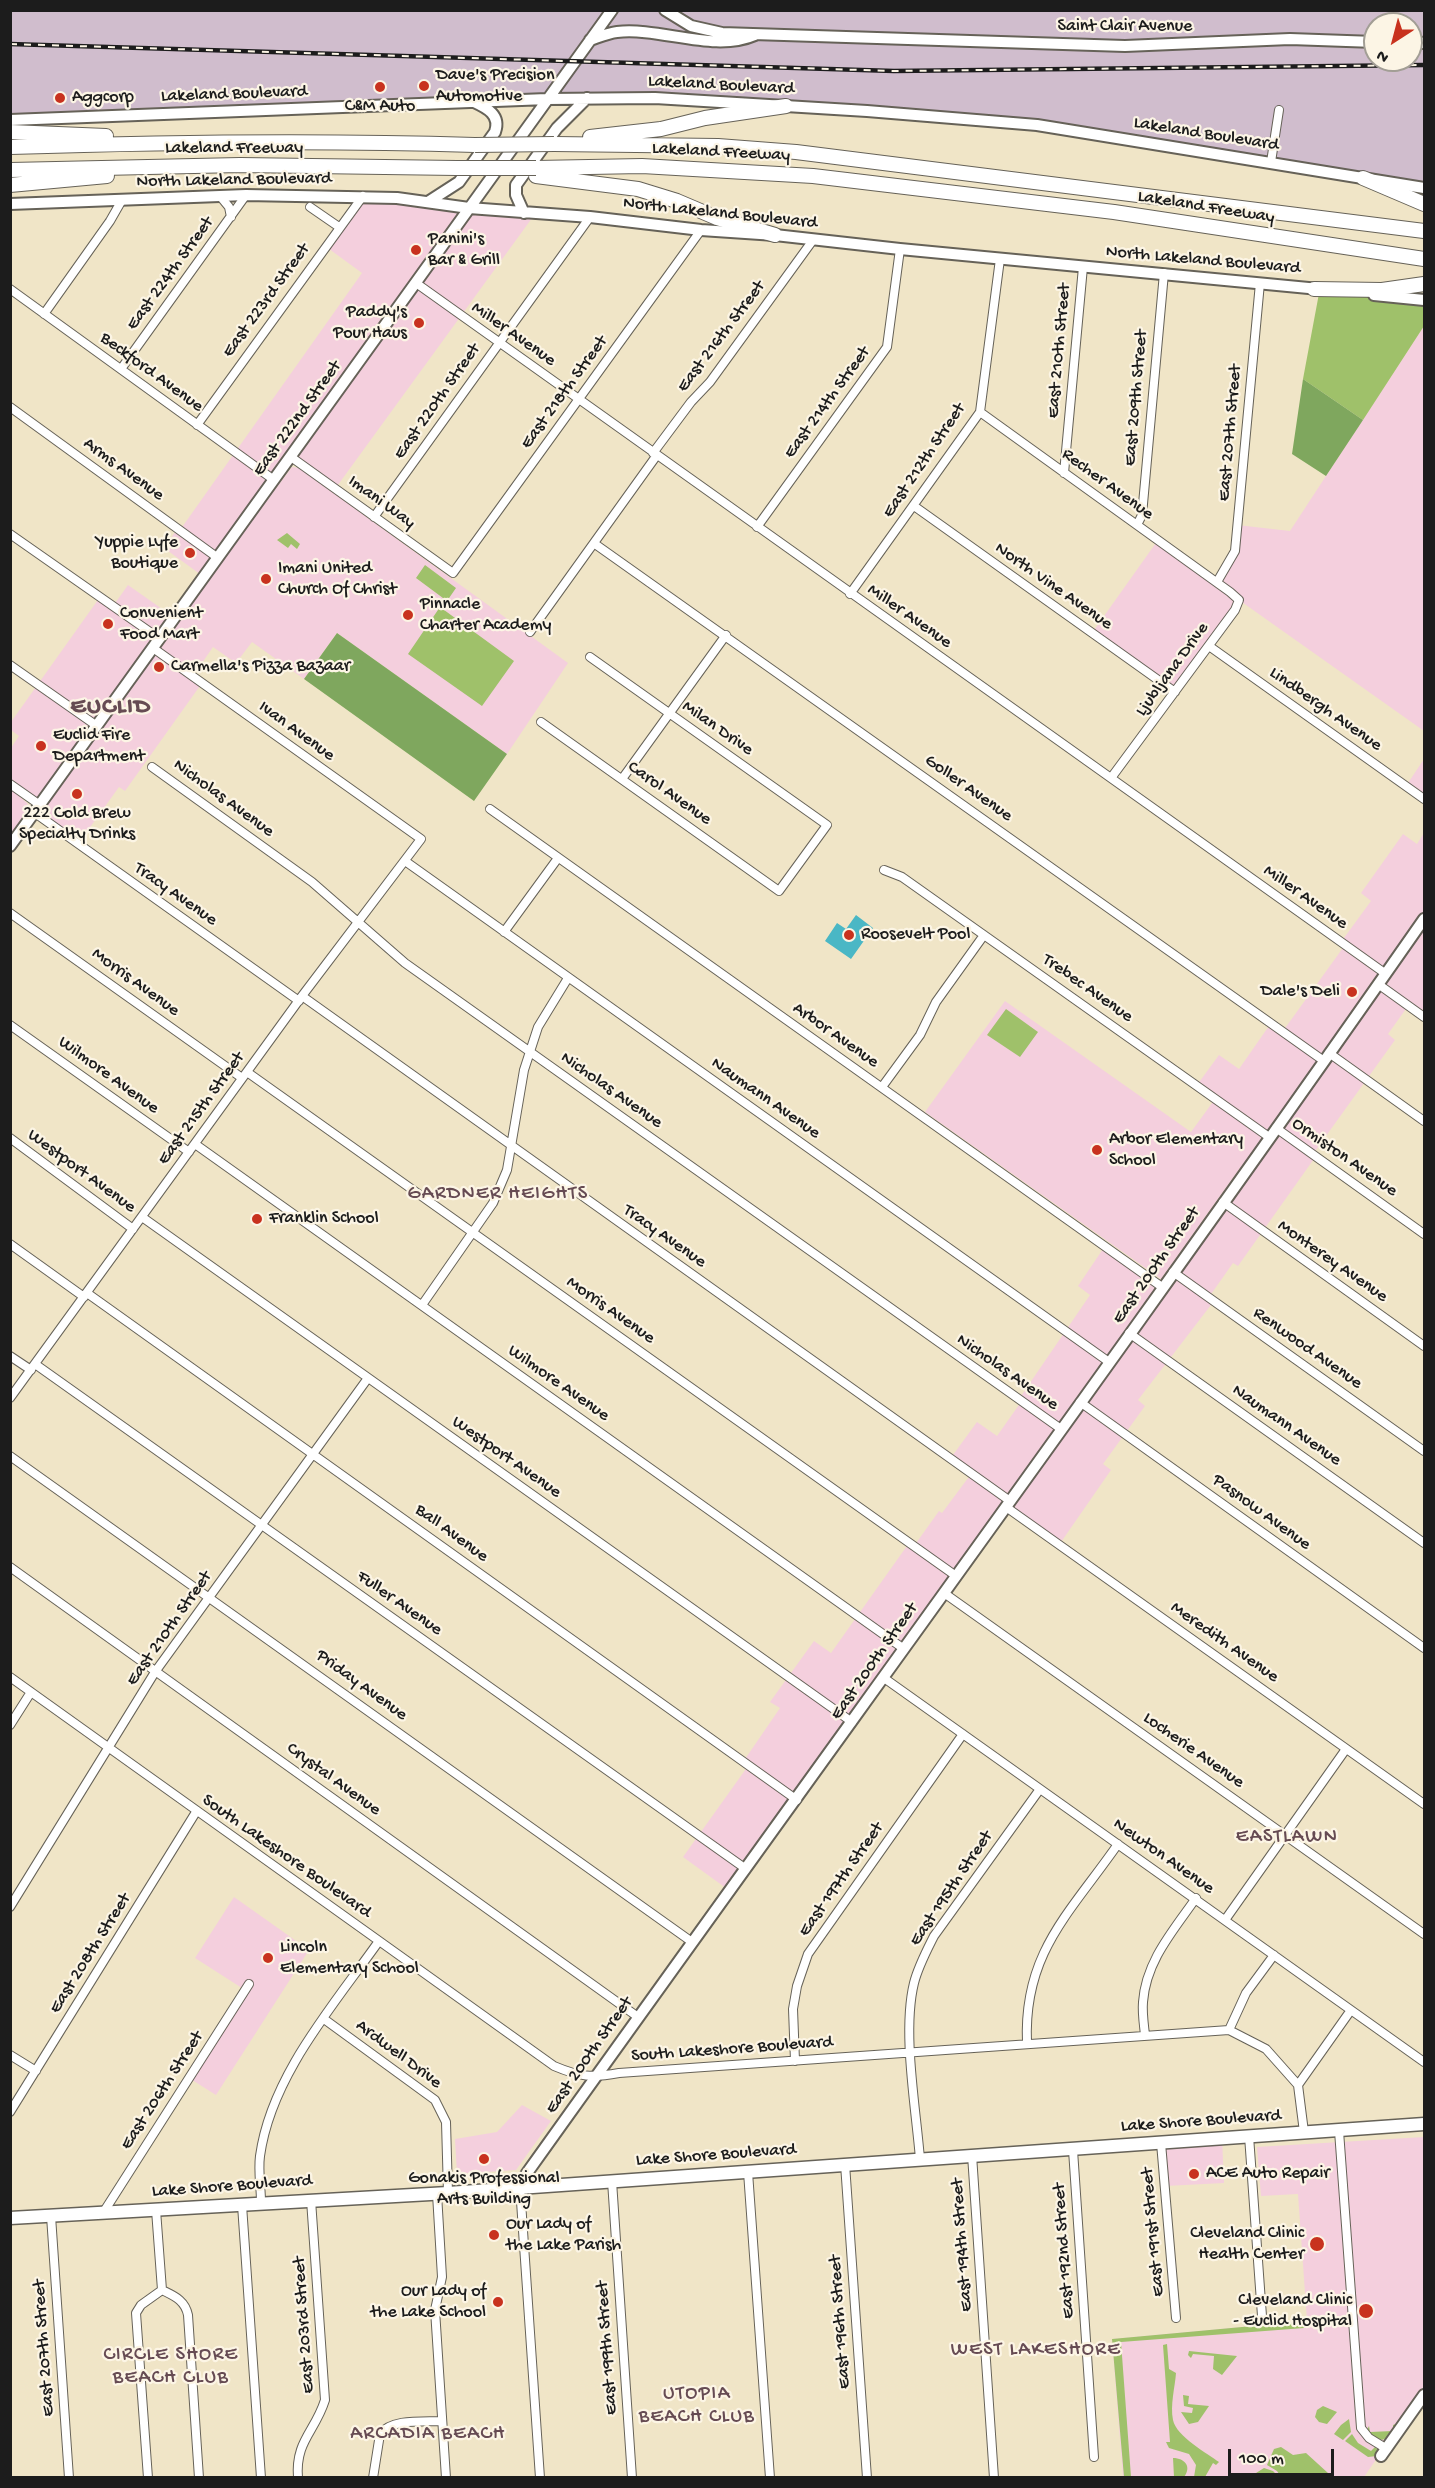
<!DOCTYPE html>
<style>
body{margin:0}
#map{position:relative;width:1435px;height:2488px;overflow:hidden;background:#f0e5c7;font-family:"Gochi Hand",sans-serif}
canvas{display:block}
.frame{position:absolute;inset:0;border:12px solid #1c1c1c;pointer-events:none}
.north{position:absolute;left:1363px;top:12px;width:60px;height:60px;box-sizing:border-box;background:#fcf5e5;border:2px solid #a29e95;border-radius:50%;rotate:216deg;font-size:16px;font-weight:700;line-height:24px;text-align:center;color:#1c1c1c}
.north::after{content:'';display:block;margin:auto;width:21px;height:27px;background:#c8321e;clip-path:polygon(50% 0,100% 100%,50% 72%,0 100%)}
.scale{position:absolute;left:1228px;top:2449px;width:106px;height:27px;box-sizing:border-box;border:3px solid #1c1c1c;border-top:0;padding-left:8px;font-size:18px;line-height:21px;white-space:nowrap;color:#1c1c1c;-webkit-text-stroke:4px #fcf5e5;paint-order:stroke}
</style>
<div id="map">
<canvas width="1435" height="2488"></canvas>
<div class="frame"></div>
<div class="north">N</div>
<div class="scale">100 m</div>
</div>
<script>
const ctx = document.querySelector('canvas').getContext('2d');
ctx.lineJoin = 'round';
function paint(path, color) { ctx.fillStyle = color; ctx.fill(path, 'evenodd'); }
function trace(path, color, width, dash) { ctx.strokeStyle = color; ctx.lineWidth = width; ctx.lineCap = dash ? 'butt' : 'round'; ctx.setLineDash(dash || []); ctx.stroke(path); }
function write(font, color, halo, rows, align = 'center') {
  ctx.font = font + ' "Gochi Hand",sans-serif'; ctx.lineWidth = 4.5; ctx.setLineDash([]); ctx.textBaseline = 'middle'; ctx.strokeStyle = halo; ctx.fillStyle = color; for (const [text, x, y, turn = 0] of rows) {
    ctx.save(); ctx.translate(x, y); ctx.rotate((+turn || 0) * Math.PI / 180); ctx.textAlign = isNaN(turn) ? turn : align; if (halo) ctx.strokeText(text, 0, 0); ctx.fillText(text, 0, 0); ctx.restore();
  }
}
paint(new Path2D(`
 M363 196 535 214 335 489 291 457 254 509 258 512 292 467 299 468 568 663 507 754 337 633 304 679 252 642 236 663 213 647 193 676 202 683 125 791 119 787 78 844 35 813 40 805 11 784V748L19 736 11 730V722L100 597 113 606 128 585 175 618 204 577 164 548 178 528 180 530 362 273 325 246Z
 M1424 326V731L1239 600 1175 692 1092 633 1158 540 1217 582 1235 551 1237 525 1290 531Z
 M1424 759V799L1406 786Z
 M11 789 27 803 31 810 11 839Z
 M1424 833V1007L1420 1014 1408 1006 1388 1034 1395 1040 1313 1154 1316 1156 1238 1266 1233 1263 1209 1297 1214 1301 1138 1400 1145 1406 1103 1464 1111 1470 1059 1545 1006 1507 730 1891 683 1857 748 1766 743 1762 780 1708 770 1702 814 1641 831 1653 909 1543 914 1546 939 1511 942 1513 971 1474 950 1459 977 1422 997 1436 1021 1402 1019 1399 1090 1295 1078 1286 1105 1246 1163 1287 1245 1171 1240 1168 1161 1279 925 1112 1005 1001 1191 1132 1215 1099 1197 1085 1219 1055 1239 1069 1271 1023 1283 1031 1345 945 1341 942 1371 901 1361 893 1403 834 1417 844Z
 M234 1897 309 1950 216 2095 189 2078 245 1990 195 1958Z
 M522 2105 551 2121 516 2170 457 2174 455 2139 497 2132Z
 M1424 2137V2390L1364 2477H1123L1112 2339 1307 2321 1298 2194 1261 2196 1257 2147Z
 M1222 2138 1224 2183 1165 2186 1161 2143Z`), '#f4cfdd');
paint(new Path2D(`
 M10 11H1424V188L1037 125 655 98 11 120ZM1375 24H1411V60H1375Z`), '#d0bdcd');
paint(new Path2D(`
 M1320 288 1424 300V326L1363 420 1303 379Z
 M287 533 300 544 297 549 291 544 288 548 277 540Z
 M425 565 456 588 447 601 416 578Z
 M440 607 514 661 482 706 408 654Z
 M1006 1009 1038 1032 1020 1057 987 1035Z
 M1307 2321 1304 2328 1121 2342 1131 2477H1124L1112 2339Z
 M1167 2344 1169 2369 1176 2373C1175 2387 1170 2405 1173 2420 1176 2436 1208 2454 1219 2462L1216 2465 1213 2463 1205 2477H1194L1196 2465 1189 2454 1169 2448 1166 2442H1170L1163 2345Z
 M1189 2351 1237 2356 1222 2375 1213 2369 1214 2356 1193 2354 1191 2358 1188 2355Z
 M1183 2395 1189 2396 1188 2404 1209 2406 1198 2422 1189 2424 1181 2412 1192 2413 1193 2408 1184 2406Z
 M1323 2406 1337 2412 1327 2424 1319 2422 1315 2417 1317 2410Z
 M1349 2419 1351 2432 1343 2440 1334 2434 1341 2425Z
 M1396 2424 1397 2427 1391 2436 1382 2440 1373 2436 1367 2430 1369 2426 1370 2432 1393 2431V2425Z
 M1352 2434 1358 2443 1371 2451 1375 2447 1380 2451 1377 2456 1368 2457 1345 2441Z
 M1281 2447 1293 2455 1306 2453 1328 2473 1300 2477H1281L1277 2471 1267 2465 1274 2449Z
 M1173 2458C1185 2458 1192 2467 1184 2477H1174Z
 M1264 2468 1273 2471 1279 2477H1256V2473Z`), '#9fc16a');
paint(new Path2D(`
 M1303 379 1363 420 1326 476 1292 454Z
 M337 633 507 754 474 801 304 679Z`), '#7fa75e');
paint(new Path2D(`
 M856 915 873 928 851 959 825 941 837 923 846 929Z`), '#4ab7c5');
const street = new Path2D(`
 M1271 162 1279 110
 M220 196 229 207 231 217
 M310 207 339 227
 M416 283 1386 974
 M10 289 274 480
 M44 314 110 221 122 200
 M121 369 246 195
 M10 407 218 558
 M980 412 1230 592 1239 600 1235 610 1111 778
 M197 425 363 196
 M653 453 691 402 710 382 813 240
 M291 457 453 573 701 230
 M1064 473 1083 267
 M914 506 1175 692
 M374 517 590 217
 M1137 525 1142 515 1164 273
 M757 527 887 347 900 249
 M10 534 160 639
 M595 544 1324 1061
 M1217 582 1235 551 1260 283
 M850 594 980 412 1000 259
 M530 632 657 455
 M1209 646 1424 799
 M10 665 97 726
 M541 722 779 891 827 825 590 657
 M152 767 312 882 405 963 1061 1429
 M622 779 726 635
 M10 784 40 805
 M490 809 1162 1287
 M35 813 299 1001
 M405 861 1109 1362
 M884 870 902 877 1269 1137
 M10 913 242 1078
 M504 932 558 858
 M1378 984 1424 1017
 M302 996 1010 1501
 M10 1025 189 1152
 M1329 1053 1424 1121
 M247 1072 956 1576
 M882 1087 920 1035 936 1002 984 935
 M1276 1128 1424 1234
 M10 1138 133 1229
 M195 1144 904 1649
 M1223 1202 1424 1346
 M142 1217 852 1722
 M10 1244 84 1297
 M1173 1272 1424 1451
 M87 1293 797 1800
 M422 1305 493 1203 507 1170 524 1070 538 1027 568 978
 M1129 1333 1424 1543
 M10 1356 31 1370
 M35 1364 746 1869
 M10 1398 302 996 421 839 153 648
 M1080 1402 1424 1648
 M10 1456 692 1942
 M1006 1507 1424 1804
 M10 1567 638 2017
 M944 1593 1424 1934
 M10 1677 554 2066C580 2077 592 2078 619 2073L1229 2030 1266 2049 1298 2085 1304 2132
 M884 1678 1424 2062
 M10 1725 31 1692
 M10 1907 155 1672 368 1378
 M1225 1920 1346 1749
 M324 2019 435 2100 446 2122 448 2193
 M1229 2030 1246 1993 1274 1955
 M1145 2035C1144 2025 1142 2013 1143 2002 1146 1961 1173 1931 1196 1898
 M1027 2043C1023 1953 1070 1913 1118 1844
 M10 2055 36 2071
 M795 2061 793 2009 797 1986 808 1954 963 1734
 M1298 2085 1351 2010
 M10 2112 196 1812
 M1339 2131 1361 2428 1369 2438 1387 2449
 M1249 2136 1262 2316
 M1161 2143 1176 2318
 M1073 2150 1094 2457
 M972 2155 994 2478
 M920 2159C916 2108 902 2032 914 1983 918 1967 926 1952 934 1936L1040 1789
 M845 2164 867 2478
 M748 2172 770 2478
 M612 2181 632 2478
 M520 2187 540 2478
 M437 2194 442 2277 435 2310 446 2478
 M261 2202C261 2188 258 2171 260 2156 271 2076 333 2006 379 1941
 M242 2205 261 2478
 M156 2210 162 2290
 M103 2213 249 1984
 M51 2216 69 2478
 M162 2290C174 2296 185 2300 188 2315L199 2478
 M148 2478 136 2313 141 2305 162 2290
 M298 2478C295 2441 315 2432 325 2400L311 2200
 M373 2478 380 2434C392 2418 424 2422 442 2421`);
const secondary = new Path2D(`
 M665 10 691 26 722 33 1125 46 1290 39 1375 42
 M590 40C599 37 608 33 617 32 661 27 714 53 755 35
 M1411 42 1424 43
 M10 120 547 99 655 98 867 111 1037 125 1424 188
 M428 202 459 182 495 132C501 115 487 108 474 102
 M10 204 246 195 397 198 469 208 590 217 701 230 775 235 900 249 1319 289
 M524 213 516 195V185L557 128 587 98
 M1374 295 1424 300
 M10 846 612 10
 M520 2187 527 2173C826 1754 1130 1340 1424 919
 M1381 2456 1424 2395`);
const primary = new Path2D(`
 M10 2218 448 2193 1424 2124`);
const highway = new Path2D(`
 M10 132 106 136
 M590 137 661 129 705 118 786 106
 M554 144 718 146 796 152 1424 231
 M10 147C166 142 320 140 475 145
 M536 168 642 166 813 176 1114 212 1424 259
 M10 170 240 165 457 168
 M536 176 638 189 677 201 717 218 775 235
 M1363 178 1424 204
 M10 185 107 176
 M1314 289 1382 290 1424 284`);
trace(street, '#666258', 10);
trace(secondary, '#666258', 14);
trace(primary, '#666258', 15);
trace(highway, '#666258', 16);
trace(street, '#fff', 8);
trace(secondary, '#fff', 10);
trace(primary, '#fff', 12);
trace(highway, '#fff', 14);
const rail = new Path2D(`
 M10 44 894 71 1424 65`);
trace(rail, '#1c1c1c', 4.5);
trace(rail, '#fcf5e5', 2, [7]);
const highwayBridge = new Path2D(`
 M475 145 554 144
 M457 168H536`);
trace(highwayBridge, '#666258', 16, []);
trace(highwayBridge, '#fff', 14);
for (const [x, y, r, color] of [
 [424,86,6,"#c8321e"],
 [380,87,6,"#c8321e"],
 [60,98,6,"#c8321e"],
 [416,250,6,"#c8321e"],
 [419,323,6,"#c8321e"],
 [190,553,6,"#c8321e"],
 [266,579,6,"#c8321e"],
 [408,615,6,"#c8321e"],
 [108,624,6,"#c8321e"],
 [159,667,6,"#c8321e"],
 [41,746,6,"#c8321e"],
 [77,794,6,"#c8321e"],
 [849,935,6,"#c8321e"],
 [1352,992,6,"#c8321e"],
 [1097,1150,6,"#c8321e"],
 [257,1219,6,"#c8321e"],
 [268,1958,6,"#c8321e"],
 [484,2159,6,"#c8321e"],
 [1194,2174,6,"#c8321e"],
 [494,2235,6,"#c8321e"],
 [1317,2244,8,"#c8321e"],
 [498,2302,6,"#c8321e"],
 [1366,2311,8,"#c8321e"]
]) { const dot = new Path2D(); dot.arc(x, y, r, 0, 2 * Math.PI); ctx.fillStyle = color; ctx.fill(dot); trace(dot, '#fcf5e5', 2); }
write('18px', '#1c1c1c', '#fcf5e5', [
 ["Saint Clair Avenue",1125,27],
 ["Lakeland Boulevard",721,86,3],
 ["Lakeland Boulevard",234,95,-2],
 ["Lakeland Boulevard",1206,135,9],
 ["Lakeland Freeway",234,149],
 ["Lakeland Freeway",721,153,3],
 ["North Lakeland Boulevard",234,181,-1],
 ["Lakeland Freeway",1206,208,9],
 ["North Lakeland Boulevard",720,214,6],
 ["North Lakeland Boulevard",1203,261,5],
 ["East 224th Street",171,274,-54],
 ["East 223rd Street",267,301,-54],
 ["Miller Avenue",513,335,35],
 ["East 216th Street",722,337,-53],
 ["East 210th Street",1060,351,-85],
 ["Beckford Avenue",151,373,36],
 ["East 218th Street",565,393,-54],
 ["East 209th Street",1137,398,-85],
 ["East 220th Street",438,402,-55],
 ["East 214th Street",828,403,-54],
 ["East 222nd Street",298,419,-54],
 ["East 207th Street",1231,433,-85],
 ["East 212th Street",925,461,-56],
 ["Arms Avenue",123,470,36],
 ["Recher Avenue",1107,485,36],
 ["Imani Way",381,503,36],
 ["North Vine Avenue",1053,587,35],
 ["Miller Avenue",909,617,35],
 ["Ljubljana Drive",1173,670,-54],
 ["Lindbergh Avenue",1325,710,35],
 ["Milan Drive",717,729,35],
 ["Ivan Avenue",296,732,36],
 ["Goller Avenue",968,789,35],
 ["Carol Avenue",669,794,35],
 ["Nicholas Avenue",223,799,36],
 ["Tracy Avenue",175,895,35],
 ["Miller Avenue",1305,898,35],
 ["Morris Avenue",135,983,36],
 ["Trebec Avenue",1087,989,35],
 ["Arbor Avenue",835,1036,35],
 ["Wilmore Avenue",108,1076,36],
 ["Nicholas Avenue",611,1091,35],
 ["Naumann Avenue",765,1099,35],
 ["East 215th Street",202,1109,-54],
 ["Ormiston Avenue",1344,1158,35],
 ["Westport Avenue",81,1172,36],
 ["Tracy Avenue",664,1237,35],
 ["Monterey Avenue",1332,1262,35],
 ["East 200th Street",1157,1266,-55],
 ["Morris Avenue",610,1311,35],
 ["Renwood Avenue",1307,1349,35],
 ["Nicholas Avenue",1007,1373,35],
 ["Wilmore Avenue",558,1384,35],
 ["Naumann Avenue",1286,1426,35],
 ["Westport Avenue",506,1458,35],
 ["Pasnow Avenue",1261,1513,36],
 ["Ball Avenue",451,1534,36],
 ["Fuller Avenue",399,1604,35],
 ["East 210th Street",170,1629,-55],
 ["Meredith Avenue",1224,1643,35],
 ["East 200th Street",875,1662,-55],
 ["Priday Avenue",361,1686,36],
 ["Locherie Avenue",1193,1751,35],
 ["Crystal Avenue",333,1780,36],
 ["South Lakeshore Boulevard",286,1857,35],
 ["Newton Avenue",1163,1857,35],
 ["East 197th Street",842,1880,-55],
 ["East 195th Street",952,1889,-56],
 ["East 208th Street",91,1954,-58],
 ["South Lakeshore Boulevard",732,2050,-4],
 ["Ardwell Drive",398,2055,37],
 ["East 200th Street",590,2056,-55],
 ["East 206th Street",163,2091,-57],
 ["Lake Shore Boulevard",1201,2122,-4],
 ["Lake Shore Boulevard",716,2156,-4],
 ["Lake Shore Boulevard",232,2187,-4],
 ["East 191st Street",1154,2232,-95],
 ["East 194th Street",963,2245,-94],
 ["East 192nd Street",1065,2251,-94],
 ["East 196th Street",841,2322,-94],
 ["East 203rd Street",305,2325,-94],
 ["East 207th Street",45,2348,-94],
 ["East 199th Street",608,2348,-94]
]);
write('18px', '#1c1c1c', '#fcf5e5', [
 ["Dave's Precision",436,76],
 ["Automotive",436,97],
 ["Aggcorp",72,98],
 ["C&M Auto",380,107,"center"],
 ["Panini's",428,240],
 ["Bar & Grill",428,261],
 ["Paddy's",407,313,"right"],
 ["Pour Haus",407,334,"right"],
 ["Yuppie Lyfe",178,543,"right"],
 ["Boutique",178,564,"right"],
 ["Imani United",278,569],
 ["Church Of Christ",278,590],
 ["Pinnacle",420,605],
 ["Charter Academy",420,626],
 ["Convenient",120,614],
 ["Food Mart",120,635],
 ["Carmella's Pizza Bazaar",171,667],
 ["Euclid Fire",53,736],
 ["Department",53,757],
 ["222 Cold Brew",77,814,"center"],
 ["Specialty Drinks",77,835,"center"],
 ["Roosevelt Pool",861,935],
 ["Dale's Deli",1340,992,"right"],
 ["Arbor Elementary",1109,1140],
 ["School",1109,1161],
 ["Franklin School",269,1219],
 ["Lincoln",280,1948],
 ["Elementary School",280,1969],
 ["ACE Auto Repair",1206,2174],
 ["Gonakis Professional",484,2179,"center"],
 ["Arts Building",484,2200,"center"],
 ["Our Lady of",506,2225],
 ["the Lake Parish",506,2246],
 ["Cleveland Clinic",1304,2234,"right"],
 ["Health Center",1304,2255,"right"],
 ["Our Lady of",486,2292,"right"],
 ["the Lake School",486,2313,"right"],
 ["Cleveland Clinic",1352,2301,"right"],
 ["- Euclid Hospital",1352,2322,"right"]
], 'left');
ctx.letterSpacing = '1.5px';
write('20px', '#664b53', '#fcf5e5', [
 ["GARDNER HEIGHTS",498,1195],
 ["EASTLAWN",1287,1838],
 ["WEST LAKESHORE",1036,2351],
 ["CIRCLE SHORE",171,2356],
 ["BEACH CLUB",171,2379],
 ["UTOPIA",697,2395],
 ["BEACH CLUB",697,2418],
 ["ARCADIA BEACH",428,2435]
]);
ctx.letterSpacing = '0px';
ctx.letterSpacing = '1.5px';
write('bold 24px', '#664b53', '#fcf5e5', [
 ["EUCLID",111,708]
]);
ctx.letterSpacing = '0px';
</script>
